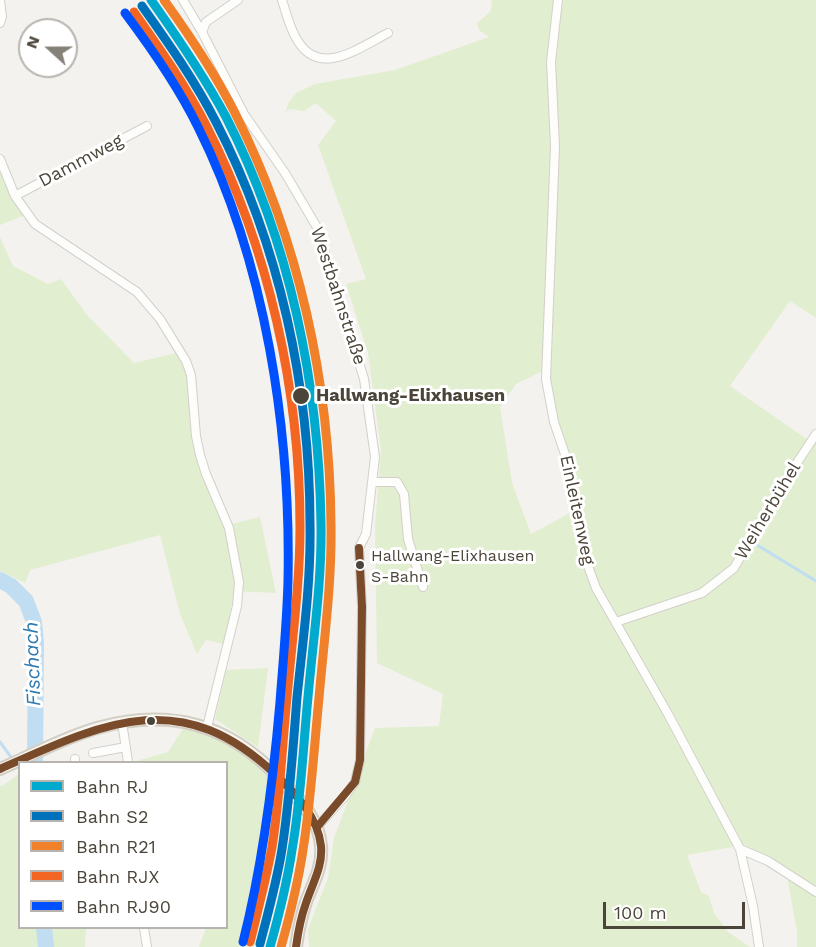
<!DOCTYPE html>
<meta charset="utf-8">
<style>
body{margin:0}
#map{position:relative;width:816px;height:947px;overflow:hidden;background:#f4f2ee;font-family:"Work Sans",sans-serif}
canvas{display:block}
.legend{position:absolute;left:18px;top:761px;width:210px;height:168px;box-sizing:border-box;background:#fff;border:2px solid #b7b4b0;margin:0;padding:8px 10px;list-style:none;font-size:18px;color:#4b4439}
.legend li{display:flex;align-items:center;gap:12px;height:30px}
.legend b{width:30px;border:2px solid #b7b4b0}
.north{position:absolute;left:18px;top:18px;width:60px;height:60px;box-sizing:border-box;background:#fff;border:2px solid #b7b4b0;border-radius:50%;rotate:291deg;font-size:16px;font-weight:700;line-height:24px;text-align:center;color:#4b4439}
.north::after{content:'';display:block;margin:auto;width:21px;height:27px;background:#868178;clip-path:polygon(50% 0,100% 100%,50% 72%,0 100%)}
.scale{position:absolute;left:603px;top:902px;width:142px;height:27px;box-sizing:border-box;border:3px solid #4b4439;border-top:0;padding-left:8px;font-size:18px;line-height:21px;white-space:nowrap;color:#4b4439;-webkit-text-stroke:4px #fff;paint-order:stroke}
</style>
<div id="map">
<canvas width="816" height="947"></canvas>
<ul class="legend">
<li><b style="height:8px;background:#00a9ce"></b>Bahn RJ</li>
<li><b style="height:8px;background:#0072bc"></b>Bahn S2</li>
<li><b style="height:8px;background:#f0812a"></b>Bahn R21</li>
<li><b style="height:8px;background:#f26522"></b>Bahn RJX</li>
<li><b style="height:8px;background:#0050ff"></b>Bahn RJ90</li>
</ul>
<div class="north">N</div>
<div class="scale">100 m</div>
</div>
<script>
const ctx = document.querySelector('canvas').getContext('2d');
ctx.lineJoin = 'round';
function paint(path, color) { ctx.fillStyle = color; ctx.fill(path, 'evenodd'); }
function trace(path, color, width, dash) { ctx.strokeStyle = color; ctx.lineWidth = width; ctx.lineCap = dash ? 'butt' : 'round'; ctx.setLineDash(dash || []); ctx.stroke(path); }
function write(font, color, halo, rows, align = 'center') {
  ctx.font = font + ' "Work Sans",sans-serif'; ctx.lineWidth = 6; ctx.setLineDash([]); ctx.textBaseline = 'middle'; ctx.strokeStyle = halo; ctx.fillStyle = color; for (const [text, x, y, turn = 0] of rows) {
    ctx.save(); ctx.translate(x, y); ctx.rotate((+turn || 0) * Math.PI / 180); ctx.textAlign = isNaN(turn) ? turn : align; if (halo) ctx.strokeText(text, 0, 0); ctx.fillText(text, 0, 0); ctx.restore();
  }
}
paint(new Path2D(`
 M492 0H816V318L790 301 730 386 814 444 816 441V889L769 858 744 845 687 855 701 892 709 896 714 913 728 932 750 947H309L308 929 328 878 334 838 375 728 439 726 443 694 377 663 375 527 381 450 368 353 346 284 366 279 318 145 336 121 316 103 304 111 289 109 285 113 289 102 296 93 315 84 395 70 489 37 479 30 477 23 491 11ZM549 368 557 422 572 464 581 507 531 534 512 483 500 407 516 384Z
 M0 168 23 216 0 225Z
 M0 237 13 266 48 284 61 279 87 315 134 363 176 353 186 373 190 391 194 443 201 471 223 526 260 517 276 593 235 591 223 644 206 640 197 654 180 614 160 535 30 570 25 583 0 571Z
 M268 668 258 747 215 719 226 670Z
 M184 727C231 735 256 762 285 796L276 854 254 947H199L206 928H226V762H133L168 752Z
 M19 774 20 928H86L85 947H0V785L2 786Z
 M787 877 816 895V947H797V931Z`), '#e1eecf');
trace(new Path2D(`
 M757 545 816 581
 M0 742 13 760`), '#c0ddf1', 3);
trace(new Path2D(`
 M0 580 11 586 26 601 34 622 36 642 35 762
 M44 928 46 947`), '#c0ddf1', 16);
const street = new Path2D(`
 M183 0 202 32 244 114 285 173 318 229 364 379 375 457 366 534 359 548 362 607 360 760 355 782 346 795 318 826
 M282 0C286 12 289 25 295 36 317 80 357 49 388 33
 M558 0 551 62 555 146 546 379 554 422 569 466 582 541 588 566 596 588 668 714 740 849 753 906 759 947
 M0 23 2 17 0 0
 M202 32 206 22 238 0
 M0 159 15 196 35 224 137 292 160 319 186 361 191 375 196 436 200 455 206 474 229 528 239 582 237 606 207 727
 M15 196 147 126
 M373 482H397L404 494 408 539 423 587
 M616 622 702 593 734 568 774 498 816 434
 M122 722 128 762
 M93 753 126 747
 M75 759V762
 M740 849 768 861 816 892
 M144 928 147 947`);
const secondary = new Path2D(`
 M0 769C32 755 63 738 97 728 169 708 228 723 279 778 297 798 319 817 321 846 323 867 313 883 306 902 301 917 298 932 296 947`);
trace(street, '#d2d0cb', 10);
trace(secondary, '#d3cfc5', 14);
trace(street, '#fdfdfc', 8);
trace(secondary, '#f7f6f1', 10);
trace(new Path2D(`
 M0 769C103 723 181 684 276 775 296 794 318 817 321 846 323 867 312 884 306 903 301 917 298 932 296 947
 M318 826 355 782 360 760 362 607 359 548`), '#7a4b2a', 8);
trace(new Path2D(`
 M151 0C178 38 204 76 226 117 290 242 319 384 321 524 322 582 313 640 308 697 303 748 301 800 292 850 287 883 279 915 270 947`), '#00a9ce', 9);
trace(new Path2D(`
 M142 6C169 44 195 81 216 122 280 246 310 387 310 525 311 583 303 640 297 697 293 748 290 798 282 849 277 881 268 913 260 944`), '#0072bc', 9);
trace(new Path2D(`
 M164 0C190 36 215 73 235 113 299 240 330 383 331 525 332 582 324 640 319 698 314 749 311 800 303 850 298 883 290 915 281 947`), '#f0812a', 9);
trace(new Path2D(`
 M134 12C160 49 186 86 207 127 269 249 300 390 300 527 300 584 292 640 287 697 282 747 280 797 272 847 266 879 258 910 250 942`), '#f26522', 9);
trace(new Path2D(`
 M125 13C152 49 178 86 198 127 266 263 291 431 288 581 287 621 283 662 280 702 273 783 263 863 243 942`), '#0050ff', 9);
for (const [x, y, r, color] of [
 [301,396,9,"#4b4439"],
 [360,565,5,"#4b4439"],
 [151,721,5,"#4b4439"]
]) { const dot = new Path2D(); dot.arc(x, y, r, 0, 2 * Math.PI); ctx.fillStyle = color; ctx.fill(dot); trace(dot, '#fff', 2); }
write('16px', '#4b4439', '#fff', [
 ["Hallwang-Elixhausen",371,556],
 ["S-Bahn",371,577]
], 'left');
write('18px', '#4b4439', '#fff', [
 ["Dammweg",81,161,-28],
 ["Westbahnstraße",338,296,72],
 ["Einleitenweg",577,510,78],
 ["Weiherbühel",768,511,-59]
]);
write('bold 18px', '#4b4439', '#fff', [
 ["Hallwang-Elixhausen",316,396]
], 'left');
write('italic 20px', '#2e7ab2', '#fff', [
 ["Fischach",33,664,-92]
]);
</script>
